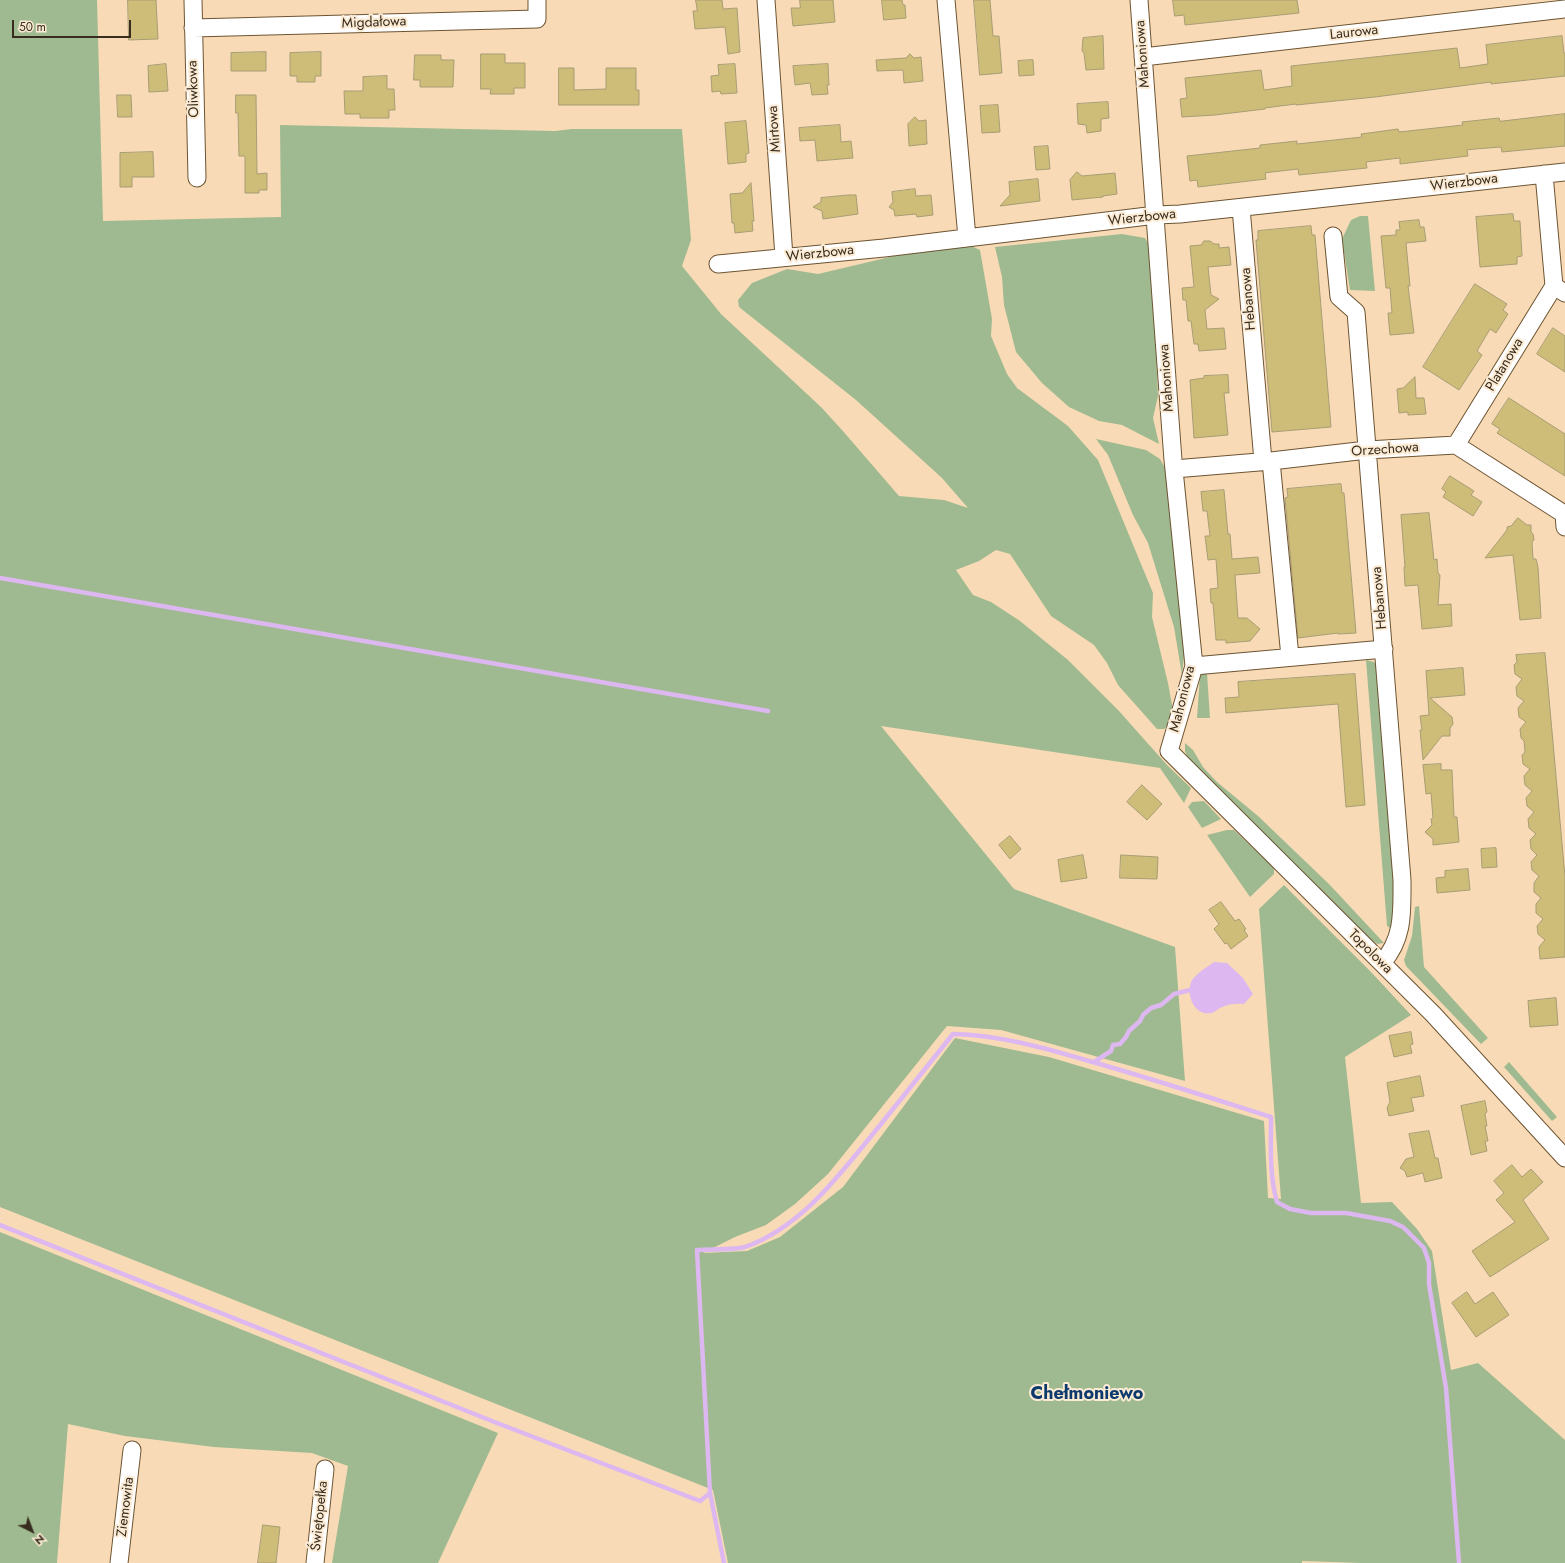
<!DOCTYPE html>
<meta charset="utf-8">
<style>
body{margin:0}
#map{position:relative;width:1565px;height:1563px;overflow:hidden;background:#f8dbb6;font-family:Jost,sans-serif}
canvas{display:block}
.north{position:absolute;left:12px;top:1511px;width:40px;height:40px;-webkit-text-stroke:3px #fcebd4;paint-order:stroke;rotate:138deg;font-size:11px;font-weight:700;line-height:16px;text-align:center;color:#372c1d}
.north::after{content:'';display:block;margin:auto;width:14px;height:18px;background:#372c1d;clip-path:polygon(50% 0,100% 100%,50% 72%,0 100%)}
.scale{position:absolute;left:12px;top:20px;width:119px;height:18px;box-sizing:border-box;border:2px solid #372c1d;border-top:0;padding-left:5px;font-size:12px;line-height:14px;white-space:nowrap;color:#372c1d;-webkit-text-stroke:3px #fcebd4;paint-order:stroke}
</style>
<div id="map">
<canvas width="1565" height="1563"></canvas>
<div class="north">N</div>
<div class="scale">50 m</div>
</div>
<script>
const ctx = document.querySelector('canvas').getContext('2d');
ctx.lineJoin = 'round';
function paint(path, color) { ctx.fillStyle = color; ctx.fill(path, 'evenodd'); }
function trace(path, color, width, dash) { ctx.strokeStyle = color; ctx.lineWidth = width; ctx.lineCap = dash ? 'butt' : 'round'; ctx.setLineDash(dash || []); ctx.stroke(path); }
function write(font, color, halo, rows, align = 'center') {
  ctx.font = font + ' Jost,sans-serif'; ctx.lineWidth = 4; ctx.setLineDash([]); ctx.textBaseline = 'middle'; ctx.strokeStyle = halo; ctx.fillStyle = color; for (const [text, x, y, turn = 0] of rows) {
    ctx.save(); ctx.translate(x, y); ctx.rotate((+turn || 0) * Math.PI / 180); ctx.textAlign = isNaN(turn) ? turn : align; if (halo) ctx.strokeText(text, 0, 0); ctx.fillText(text, 0, 0); ctx.restore();
  }
}
paint(new Path2D(`
 M0 0H97L103 221 281 217 280 125 555 131 572 129H682L691 240 682 266 721 314 821 407 842 430 899 496 944 500 968 508 942 478 856 400 739 307 738 300 752 283 787 269 818 274 911 252 969 245 980 250 992 319 991 336 1007 374 1017 388 1068 426 1098 460 1153 593 1152 617 1168 683 1174 716 1170 725 1164 729H1157L1118 685 1107 663 1094 645 1051 616 1010 554 996 550 979 561 956 570 973 595 991 602 1020 621 1068 660 1119 711 1167 765 1191 788 1184 803 1160 768 881 726 1014 889 1175 947 1185 1081 1001 1030 947 1026 828 1174 795 1204 766 1225 735 1237 703 1253 747 1251 780 1237 843 1187 955 1038 1049 1057 1264 1121 1268 1198 1281 1199 1259 909 1284 885 1372 973 1411 1015 1345 1057 1361 1203 1392 1202 1417 1229 1432 1251 1451 1370 1478 1363 1565 1440V1563H1361L1302 1561V1563H728L713 1490 0 1207Z
 M1360 216H1368L1375 291 1350 290 1342 239 1351 220Z
 M1122 234 1145 238 1151 248 1158 396 1153 418 1159 444 1122 425 1099 421 1069 407 1042 383 1016 352 1004 305 1002 277 995 247Z
 M1096 439 1146 450 1160 459 1165 468 1180 611 1184 655 1182 675 1174 627 1148 543 1133 515 1108 455Z
 M1366 660 1374 662 1378 667 1396 876 1392 929 1387 926Z
 M1207 673 1210 718H1197L1200 675Z
 M1185 743 1193 750 1203 767 1217 782 1258 816 1329 884 1384 943 1377 944 1365 935 1189 763 1185 751Z
 M1204 801 1221 819 1202 828 1188 807 1192 802Z
 M1227 830H1234L1274 868V874L1250 897 1207 835Z
 M1419 906 1424 967 1488 1038 1481 1044 1406 966 1404 960 1412 936 1415 907Z
 M1509 1062 1557 1117 1552 1121 1504 1067Z
 M0 1232 498 1433 438 1563H332L348 1466 312 1453 214 1447 125 1436 68 1424 57 1563H0Z`), '#9fba90');
paint(new Path2D(`
 M1214 962 1227 963 1243 978 1253 994 1244 1004C1234 1003 1228 1004 1220 1008 1217 1010 1214 1012 1212 1013 1194 1017 1185 994 1192 980 1197 973 1207 967 1214 962Z`), '#ddb7f0');
trace(new Path2D(`
 M0 578 768 711
 M1094 1062 1111 1051 1113 1045 1120 1044 1126 1037 1129 1031 1140 1021 1143 1015 1151 1008 1161 1005 1174 994 1190 990
 M0 1225 497 1423 700 1501 710 1493
 M724 1563 710 1493 697 1250C710 1249 735 1250 745 1247 804 1226 843 1170 881 1124 905 1094 929 1064 953 1034 999 1035 1045 1048 1089 1061 1150 1078 1211 1098 1271 1117 1271 1145 1269 1174 1277 1202L1290 1209 1311 1213H1346L1390 1221 1403 1227 1424 1248 1429 1263V1284L1446 1388 1459 1563`), '#ddb7f0', 4.5);
const building = new Path2D(`
 M128 0H156L158 39 129 40Z
 M696 0H722L723 9 737 8 740 52 728 54 725 27 695 29 693 11H697Z
 M800 0H833L835 22 793 26 791 8H800Z
 M882 0H902L903 5H905L906 18 884 20Z
 M974 0H990L993 36H999L1002 73 980 75Z
 M1173 0H1297L1299 13 1185 25 1184 15 1175 16Z
 M1103 36 1104 69 1086 70 1084 53 1082 51 1083 38Z
 M1562 36 1564 53H1565V76L1491 84V82L1375 97 1296 105V104L1280 106 1265 108V109L1215 115 1182 117 1180 99 1187 98 1185 78 1261 70 1264 90 1292 86 1291 66 1457 48 1460 68 1488 64 1486 45Z
 M266 52V71H231V53Z
 M321 52V76H315V82H297V76H290V53Z
 M481 54H505V63H525V88H514V94H490L491 89H481Z
 M910 54 914 58 921 57 923 81 904 83 903 70 877 71 876 60 906 58Z
 M415 55H441V60H454L453 87H420V80H414Z
 M1033 60 1034 75 1019 76 1018 61Z
 M166 64 168 91 149 92 148 66Z
 M735 64 737 93 721 94 720 91 712 92 711 76 719 75 718 65Z
 M828 64 829 85H827L828 94 812 95 810 83 795 85 793 66Z
 M559 68H574V90L606 89V68H636V90H639V105H559Z
 M387 76V89H394L395 110H389V118H360V114H345L344 91H363V77Z
 M117 95H131L132 117H118Z
 M236 95H256L257 174 267 173V190H259V193H245V156H239L238 113H236Z
 M1108 102 1109 118 1101 119V131L1087 133 1086 125 1078 124 1077 104Z
 M998 105 1000 132 982 133 980 106Z
 M1565 114V146L1502 152 1501 147 1475 149 1467 150 1468 156 1400 164V158L1366 162 1367 168 1299 175 1298 169 1272 172 1265 173 1266 179 1198 187 1197 180 1190 181 1187 156 1260 148V145L1297 141V144L1362 137 1361 134 1398 129 1399 132 1463 125 1462 122 1499 118 1500 121Z
 M915 117 919 121 926 120 927 144 909 146 908 124Z
 M746 121 749 153 746 154V162L728 164 725 123Z
 M840 125 841 142 851 141 853 158 817 161 815 140 800 141 799 128Z
 M1048 146 1050 169 1036 170 1034 147Z
 M153 152 154 177H132V187H120V153Z
 M1077 172 1082 176 1115 173 1117 194 1103 196V197L1072 200 1070 180Z
 M1038 179 1040 201 1000 206 1010 195 1009 182Z
 M751 183 754 221H752L753 231 735 233 734 223H732L730 194 742 193Z
 M915 189 916 196 931 195 933 215 917 217 916 214 895 216 894 210 889 207 893 202 892 192Z
 M848 195H856L858 214 823 219 822 211 813 207 821 202V198Z
 M1513 214 1514 221H1520L1522 256 1517 257V264L1480 267 1476 217Z
 M1419 220 1420 227H1424L1426 241 1406 243 1410 286H1408L1414 333 1390 335 1388 313H1392L1390 288H1386L1381 236 1396 235V230H1400L1399 222Z
 M1311 226 1312 235H1315L1331 427 1272 432 1256 240H1258V231Z
 M1204 241H1210L1214 244H1219V248L1229 247 1231 265 1208 267 1211 295 1219 299 1205 310 1207 329 1224 328 1226 349 1199 351 1198 344H1194L1191 321H1188L1186 300H1183L1182 288 1194 287 1190 246 1201 245Z
 M1475 284 1507 304 1503 310 1508 314 1496 333 1490 329 1477 351 1482 355 1459 390 1423 367Z
 M1553 328 1565 336V372L1537 354Z
 M1228 375 1229 393H1224L1228 435 1194 438 1190 380 1204 378V376Z
 M1415 377 1416 398H1424L1426 414 1408 415V412L1399 413 1397 389 1403 388Z
 M1509 398 1565 434V476L1497 433 1500 429 1492 424Z
 M1450 476 1474 491 1471 495 1482 502 1473 516 1443 497 1446 492 1442 489Z
 M1341 484 1342 493H1344L1356 633 1338 634V633L1298 638 1285 498 1288 497 1287 489Z
 M1224 490 1228 534H1230L1232 559 1258 557 1260 573 1235 575 1238 618H1247L1260 629 1250 641 1226 643V640H1216L1213 603H1211L1210 589 1218 588 1216 559 1208 560 1205 536H1210L1207 511H1203L1201 492Z
 M1429 513 1434 560 1437 559 1438 573 1440 575 1438 605 1451 604 1452 626 1422 629 1418 585 1405 586 1404 567H1405L1401 515Z
 M1518 518 1527 525H1531V532L1533 534 1534 540 1532 542 1533 559H1536L1538 567 1541 618 1520 620 1513 555 1485 558 1507 530V527L1511 526Z
 M1545 653 1565 877V957L1540 959 1539 947 1545 940 1538 934 1537 926 1543 919 1536 913V904L1541 898 1534 892V883L1539 876 1532 870 1531 862 1537 855 1531 849 1530 840 1536 834 1529 828 1528 819 1534 812 1527 806 1526 798 1532 791 1525 785 1524 776 1530 769 1523 764 1522 755 1525 752 1524 741 1521 738 1520 729 1526 722 1519 717 1518 708 1524 701 1517 696 1516 687 1522 679 1515 674 1514 665 1517 662 1516 655Z
 M1463 668 1465 695 1430 698 1452 717 1453 724 1450 728V736H1442L1423 760 1420 730H1422L1420 716 1429 715 1426 671Z
 M1355 674 1365 805 1346 807 1338 704 1226 713 1225 698 1239 697 1238 682Z
 M1441 764V770H1452L1454 817H1457L1459 842 1433 845V839L1425 832 1432 825 1431 819 1433 818 1431 793 1426 794 1423 765Z
 M1142 785 1162 804 1147 820 1127 802Z
 M1010 836 1021 849 1010 859 999 845Z
 M1496 848 1497 867 1482 868 1481 849Z
 M1083 855 1087 878 1061 882 1058 860Z
 M1121 855 1158 857 1157 879 1120 878Z
 M1468 869 1470 890 1437 893 1436 878 1445 877V871Z
 M1221 902 1235 921 1239 919 1246 929 1244 930 1248 936 1231 949 1227 943 1225 944 1214 929 1219 924 1209 910Z
 M1556 998 1558 1025 1530 1027 1528 1001Z
 M1411 1032 1413 1044 1410 1045 1412 1053 1394 1057 1389 1036Z
 M1420 1076 1424 1096 1411 1098 1414 1111 1389 1116 1387 1108 1390 1102 1387 1083Z
 M1485 1101 1487 1112 1485 1114 1487 1126H1485L1488 1141H1485L1487 1151 1471 1155 1461 1106Z
 M1429 1131 1435 1158H1438L1442 1178 1425 1182 1423 1173 1407 1177 1405 1171 1400 1168 1406 1159 1414 1157 1409 1134Z
 M1512 1165 1522 1177 1531 1169 1543 1182 1523 1200 1549 1239 1490 1277 1472 1251 1515 1222 1496 1200 1504 1193 1494 1181Z
 M1467 1292 1475 1304 1493 1292 1509 1315 1476 1337 1452 1303Z
 M263 1525 280 1527 276 1563H258Z`);
paint(building, '#cebc79');
trace(building, '#a89d73', 1);
const minor = new Path2D(`
 M193 0 197 178
 M766 0 784 257
 M946 0 967 238
 M1139 0 1173 460 1194 666 1169 751 1433 1014 1565 1158
 M193 28 537 19V0
 M1143 57 1565 9
 M1544 174 1554 286 1565 293
 M1241 208 1263 461
 M1333 236 1339 297 1356 312 1402 880C1402 912 1404 938 1382 963
 M718 264 884 248 1156 215 1180 214 1565 172
 M1456 445 1554 286
 M1271 461 1290 657
 M1174 469 1271 461 1367 450 1456 445 1564 514 1565 527
 M1194 666 1384 649
 M119 1563 132 1450
 M315 1563 325 1469`);
trace(minor, '#6d5432', 19);
trace(minor, '#fff', 17);
write('14px', '#372c1d', '#fcebd4', [
 ["Migdałowa",374,23,-2],
 ["Laurowa",1354,33,-6],
 ["Mahoniowa",1143,54,-94],
 ["Oliwkowa",194,89,-92],
 ["Mirtowa",775,129,-94],
 ["Wierzbowa",1464,183,-7],
 ["Wierzbowa",1142,218,-6],
 ["Wierzbowa",820,254,-6],
 ["Hebanowa",1249,299,-95],
 ["Platanowa",1505,365,-59],
 ["Mahoniowa",1167,378,-94],
 ["Orzechowa",1385,450,-4],
 ["Hebanowa",1380,598,-95],
 ["Mahoniowa",1183,699,-76],
 ["Topolowa",1370,952,45],
 ["Ziemowita",126,1507,-83],
 ["Świętopełka",320,1516,-84]
]);
write('bold 18px', '#0c3a6d', '#fcebd4', [
 ["Chełmoniewo",1087,1395]
]);
</script>
